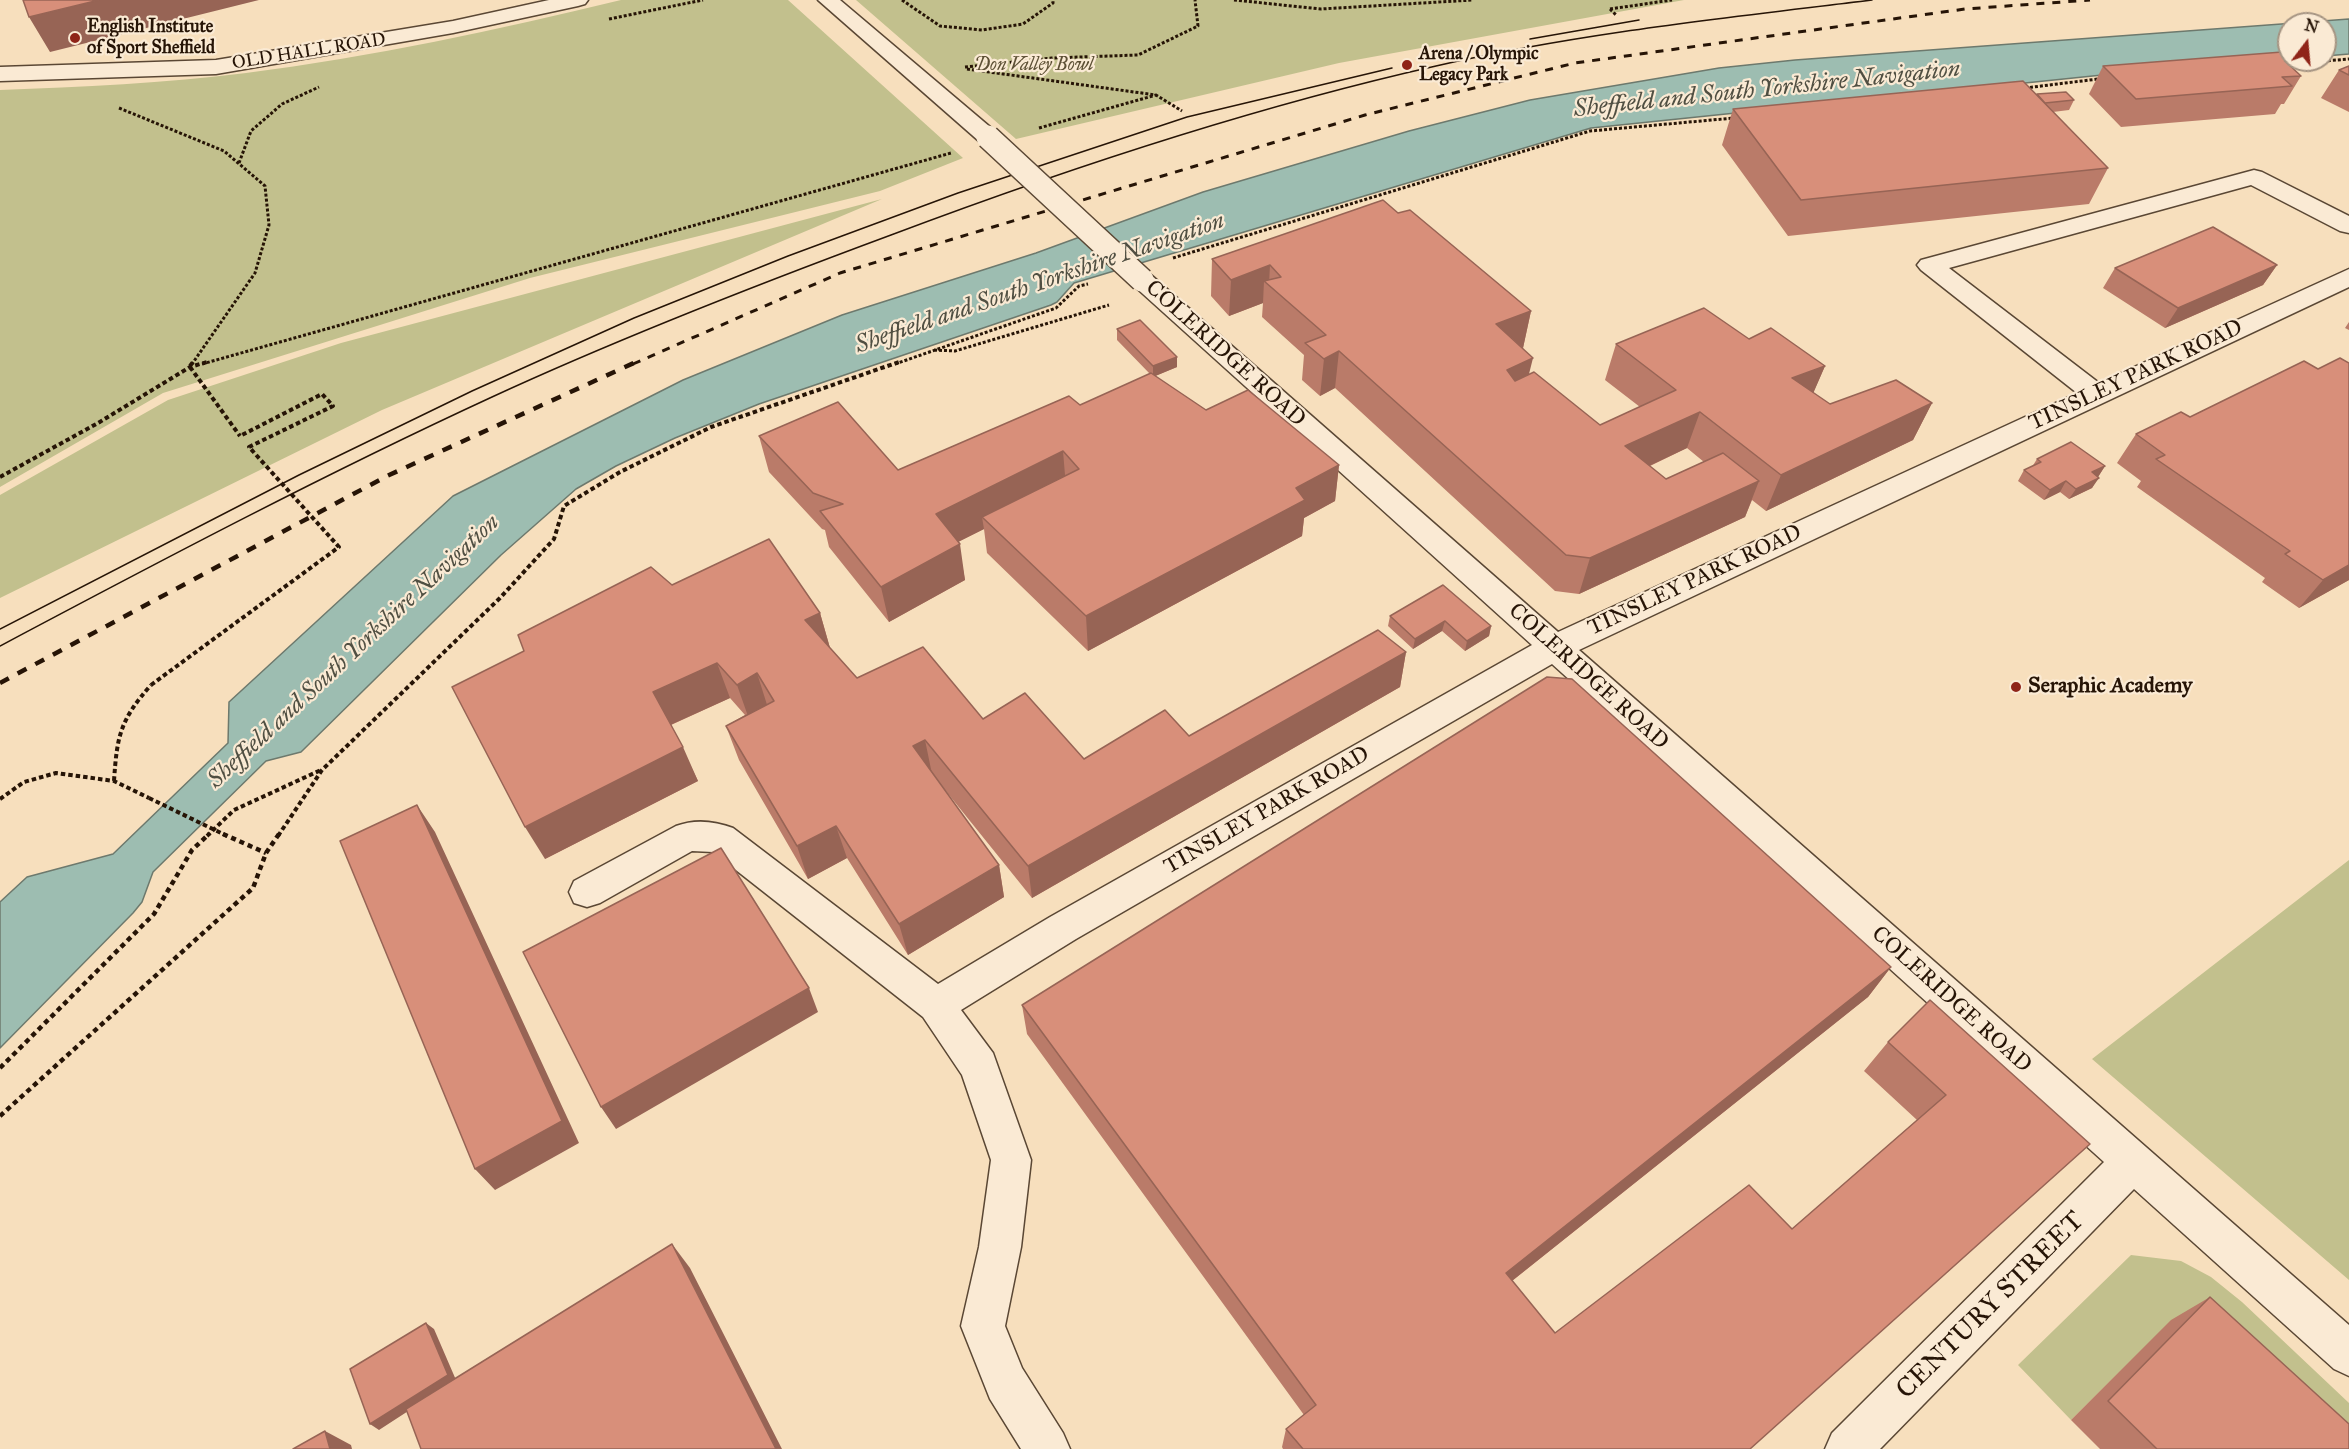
<!DOCTYPE html>
<style>
body{margin:0}
#map{position:relative;width:2349px;height:1449px;overflow:hidden;background:#f7dfbd;font-family:"IM FELL Great Primer",serif}
canvas{display:block}
.north{position:absolute;left:2277px;top:12px;width:60px;height:60px;box-sizing:border-box;background:#faead4;border:2px solid #a59482;border-radius:50%;rotate:16deg;font-size:16px;font-weight:700;line-height:24px;text-align:center;color:#261406}
.north::after{content:'';display:block;margin:auto;width:21px;height:27px;background:#8f2418;clip-path:polygon(50% 0,100% 100%,50% 72%,0 100%)}
</style>
<div id="map">
<canvas width="2349" height="1449"></canvas>
<div class="north">N</div>
</div>
<script>
const ctx = document.querySelector('canvas').getContext('2d');
ctx.lineJoin = 'round';
function paint(path, color) { ctx.fillStyle = color; ctx.fill(path, 'evenodd'); }
function trace(path, color, width, dash) { ctx.strokeStyle = color; ctx.lineWidth = width; ctx.lineCap = dash ? 'butt' : 'round'; ctx.setLineDash(dash || []); ctx.stroke(path); }
function write(font, color, halo, rows, align = 'center') {
  ctx.font = font + ' "IM FELL Great Primer",serif'; ctx.lineWidth = 4.5; ctx.setLineDash([]); ctx.textBaseline = 'middle'; ctx.strokeStyle = halo; ctx.fillStyle = color; for (const [text, x, y, turn = 0] of rows) {
    ctx.save(); ctx.translate(x, y); ctx.rotate((+turn || 0) * Math.PI / 180); ctx.textAlign = isNaN(turn) ? turn : align; if (halo) ctx.strokeText(text, 0, 0); ctx.fillText(text, 0, 0); ctx.restore();
  }
}
paint(new Path2D(`
 M621 0H788L963 158 880 191 530 278 163 393 0 487V90C81 87 166 83 246 73 372 57 498 30 621 0Z
 M856 0H1684L1339 63 1016 139Z
 M882 199 382 410 0 598V495L168 400 341 343Z
 M2349 860V1280L2092 1059Z
 M2131 1255 2181 1261 2211 1277 2242 1302 2349 1403V1449L2172 1320 2071 1420 2018 1365Z`), '#c2c08d');
const water = new Path2D(`
 M2349 19V54L2325 56V24H2289V59L2189 66 1591 128 1074 283 1057 302 1051 305 759 404 675 438 616 466 576 489 501 555 301 752 266 761 153 872 142 902 133 913 0 1048V902L27 877 113 854 228 743 229 702 453 496 683 380 842 315 1036 253 1203 192 1409 131 1530 100 1719 68 1795 60Z`);
paint(water, '#9dbdb1');
trace(water, '#6d796d', 1.5);
const minor = new Path2D(`
 M549 0H588L585 4 578 6 453 33 216 74 0 81V67L216 60 453 21Z
 M818 0H840L996 132 999 137 996 142 988 144 980 142Z
 M2254 170 2262 172 2349 216V233L2340 231 2251 185 1949 268 2099 383 2349 269V287L1579 650 2349 1325V1376L2334 1369 2134 1189 1880 1449H1825L1832 1433 2104 1162 1552 664 1076 939 961 1010 993 1053 1031 1160 1021 1247 1005 1326 1022 1368 1063 1433 1070 1449H1021L990 1399 961 1326 979 1247 991 1160 962 1075 923 1017 713 852 692 851 600 903 587 907 574 903 569 892 574 881 676 826C694 819 715 821 733 828L938 984 1050 917 1532 645 1133 285 1129 280 1133 275 1142 272 1151 275 1558 632 2077 393 1921 270 1917 265 1921 260Z`);
trace(minor, '#5a4734', 3);
trace(new Path2D(`
 M902 0 940 26 982 30 1023 24 1053 3V0
 M1234 0 1321 9 1473 0
 M1610 9 1672 0
 M1610 9 1617 16
 M609 19 703 0
 M2288 64 2349 59
 M965 67 1052 58 1138 55 1198 26 1195 0
 M967 69 1156 95 1182 111
 M2025 88 2098 79
 M119 108 224 151 265 186 269 225 255 273 192 364
 M1039 128 1156 95
 M239 163 251 131 282 104 319 87
 M1173 258 1590 131 1734 118
 M934 350 955 351 1109 305
 M202 364 951 153
 M895 364 1056 308 1079 286 1088 284`), '#261406', 3, [3, 2]);
trace(new Path2D(`
 M190 366 193 362
 M190 367 240 436
 M0 477 98 423 190 367 207 362
 M114 781C117 736 120 720 151 685
 M0 799 24 782 56 773 114 781 149 798
 M223 834 227 836
 M207 836 234 810 321 770
 M278 836 322 770 500 598 554 539 564 506 620 472 711 427 899 362`), '#261406', 4, [4.5, 3]);
trace(new Path2D(`
 M223 834 266 853
 M0 1068 154 914 192 850 209 834
 M0 1116 253 888 266 853 279 834`), '#261406', 4.5, [5, 4]);
paint(minor, '#faead4');
trace(new Path2D(`
 M1530 39 1639 20
 M0 629 299 475 472 391 634 318 788 256 958 193 1187 117 1392 68
 M0 646C162 560 325 474 492 397 622 337 756 285 891 235 1069 168 1250 108 1436 66 1580 33 1726 18 1872 0`), '#261406', 1.5);
trace(new Path2D(`
 M633 364 840 273 1365 115 1575 63 1965 9 2090 0`), '#261406', 3, [8, 8]);
trace(new Path2D(`
 M0 683 387 476 636 362`), '#261406', 4.5, [10, 10]);
const minorBridge = new Path2D(`
 M988 137 1142 280`);
trace(minorBridge, '#5a4734', 26, []);
trace(new Path2D(`
 M151 685 339 547 249 447 333 406 322 394 240 436
 M149 798 223 834`), '#261406', 4, [4.5, 3]);
trace(minorBridge, '#faead4', 23);
paint(new Path2D(`
 M2293 61 2290 66 2301 76 2284 104H2281L2275 114 2121 127 2089 94 2103 66Z
 M2349 66V112L2321 98 2339 70Z
 M2037 94 2074 100 2069 110 2053 112 2108 168 2089 204 1788 236 1722 145 1733 109 2036 95Z
 M1398 213 1531 311 1523 348 1529 375 1600 425 1640 407 1605 380 1616 344 1749 339 1825 366 1813 393 1830 404 1932 403 1913 440 1766 511 1752 500 1745 517 1579 594 1555 591 1335 388 1320 396 1302 380 1304 355 1262 317 1263 303 1229 316 1211 296 1212 259ZM1687 448 1704 462 1666 479 1650 466Z
 M2277 265 2263 285 2165 328 2103 288 2115 268Z
 M2349 322V330L2345 328Z
 M1117 329 1177 367 1155 376 1206 410 1339 465 1335 501 1304 518 1302 536 1088 651 987 553 984 529 958 542 965 580 889 622 829 547 825 530 822 529 769 472 759 436 898 470 1080 405 1150 374 1117 340Z
 M2136 434 2349 580 2299 608 2262 582 2265 578 2137 487 2141 481 2117 463Z
 M2037 459 2105 466 2098 477 2092 488 2069 499 2060 492 2044 500 2018 481 2024 470 2032 467Z
 M672 585 820 613 830 648 857 678 983 719 1084 759 1189 736 1406 652 1400 687 1032 898 941 785 999 865 1004 897 908 955 847 858 808 879 739 760 726 726 745 715 730 698 671 725 698 781 545 859Z
 M1390 616 1491 626 1489 636 1465 651 1442 631 1413 649 1388 626Z
 M1891 967 1868 997 1512 1281 1555 1333 1792 1229 1917 1120 1864 1071 1888 1042 2090 1144 1750 1449H1283L1282 1447 1286 1429 1304 1415 1027 1034 1022 1005Z
 M2210 1297 2349 1449H2100L2071 1420 2171 1320Z`), '#ba7b69');
paint(new Path2D(`
 M99 0H259L50 52 29 17Z
 M1270 265 1269 284 1264 281 1263 303 1229 316 1231 280Z
 M2277 265 2263 285 2165 328 2178 308Z
 M1531 311 1523 348 1496 324Z
 M1339 351 1335 388 1320 396 1324 359Z
 M1177 357V367L1153 377V366Z
 M1533 358 1524 394 1507 370Z
 M1825 366 1809 403 1792 378Z
 M1932 403 1913 440 1766 511 1781 475Z
 M1700 412 1687 448 1613 483 1625 446Z
 M1063 451 1066 487 982 517 984 529 942 550 936 514Z
 M1339 465 1335 501 1304 518 1302 536 1088 651 1086 616 1296 488Z
 M2105 466 2098 477 2085 483 2092 472Z
 M2099 478 2092 488 2069 499 2076 489Z
 M1759 481 1745 517 1579 594 1590 558Z
 M2066 481 2060 492 2044 500 2050 490Z
 M960 544 965 580 889 622 881 587Z
 M2349 565V580L2299 608 2323 580Z
 M820 613 830 648 805 620Z
 M1445 621 1442 631 1413 649 1415 639Z
 M1491 626 1489 636 1465 651 1467 641Z
 M1406 652 1400 687 1032 898 1028 866Z
 M717 663 730 698 668 726 653 692Z
 M757 673 768 708 749 719 737 685Z
 M925 740 932 774 913 746Z
 M683 747 698 781 545 859 525 827Z
 M417 805 435 832 579 1143 495 1190 475 1169Z
 M836 826 847 858 808 879 797 846Z
 M999 865 1004 897 908 955 899 924Z
 M1891 967 1868 997 1493 1296 1506 1273Z
 M809 988 818 1012 616 1129 601 1107Z
 M672 1244 690 1268 782 1449H776Z
 M426 1323 434 1329 456 1380 379 1430 370 1424Z
 M325 1431 351 1445 352 1449H330Z`), '#976455');
const building = new Path2D(`
 M23 0H99L29 17Z
 M2282 52 2289 57V60L2293 61H2285L2301 76 2282 77 2292 86 2136 99 2103 66Z
 M2349 66V75L2339 70Z
 M2023 81 2108 168 1801 200 1733 109Z
 M2066 92 2074 100 2045 103 2037 94Z
 M1383 200 1398 213 1410 210 1531 311 1496 324 1533 358 1507 370 1515 381 1534 372 1600 425 1676 390 1616 344 1704 308 1749 339 1771 328 1825 366 1792 378 1830 404 1896 380 1932 403 1781 475 1700 412 1625 446 1666 479 1723 453 1759 481 1590 558 1566 555 1339 351 1324 359 1305 343 1326 335 1264 281 1281 277 1270 265 1231 280 1212 259Z
 M2213 227 2277 265 2178 308 2115 268Z
 M1140 320 1177 357 1153 366 1117 329Z
 M2340 358 2349 363V565L2323 580 2285 554 2290 551 2156 459 2165 455 2136 434 2181 412 2190 417 2304 361 2318 369Z
 M1151 373 1206 410 1248 390 1339 465 1296 488 1305 500 1086 616 982 517 1079 469 1063 451 936 514 960 544 881 587 820 511 843 504 813 493 759 436 838 402 898 470 1069 396 1080 405Z
 M2071 442 2105 466 2092 472 2099 478 2076 489 2066 481 2050 490 2024 470 2041 462 2037 459Z
 M769 539 820 613 805 620 857 678 923 647 983 719 1025 693 1084 759 1165 710 1189 736 1378 630 1406 652 1028 866 925 740 913 746 999 865 899 924 836 826 797 846 726 726 774 701 757 673 737 685 717 663 653 692 683 747 525 827 452 687 524 651 518 635 651 567 672 585Z
 M1443 585 1491 626 1467 641 1445 621 1415 639 1390 616Z
 M1547 677 1572 679 1891 967 1506 1273 1555 1333 1749 1185 1792 1229 1946 1095 1888 1042 1930 1000 2090 1144 1750 1449H1303L1286 1429 1316 1405 1022 1005Z
 M417 805 562 1121 475 1169 340 841Z
 M721 848 809 988 601 1107 523 952Z
 M672 1244 776 1449H421L406 1409Z
 M2210 1297 2349 1424V1449H2157L2108 1401Z
 M426 1323 448 1375 370 1424 350 1369Z
 M325 1431 330 1449H293Z`);
paint(building, '#d88f7a');
trace(building, '#976455', 1.5);
for (const [x, y, r, color] of [
 [75,38,6,"#8f2418"],
 [1407,65,6,"#8f2418"],
 [2016,687,6,"#8f2418"]
]) { const dot = new Path2D(); dot.arc(x, y, r, 0, 2 * Math.PI); ctx.fillStyle = color; ctx.fill(dot); trace(dot, '#faead4', 2); }
write('bold 18px', '#261406', '#faead4', [
 ["English Institute",87,28],
 ["of Sport Sheffield",87,49],
 ["Arena / Olympic",1419,55],
 ["Legacy Park",1419,76]
], 'left');
write('18px', '#261406', '#faead4', [
 ["OLD HALL ROAD",309,52,-9]
]);
write('italic 18px', '#5d5035', '#faead4', [
 ["Don Valley Bowl",1034,66]
]);
write('22px', '#261406', '#faead4', [
 ["COLERIDGE ROAD",1225,354,42],
 ["TINSLEY PARK ROAD",2136,376,-25],
 ["TINSLEY PARK ROAD",1695,581,-25],
 ["COLERIDGE ROAD",1588,677,42],
 ["TINSLEY PARK ROAD",1267,811,-30],
 ["COLERIDGE ROAD",1951,1000,42]
]);
write('bold 22px', '#261406', '#faead4', [
 ["Seraphic Academy",2028,687]
], 'left');
write('italic 24px', '#504f42', '#faead4', [
 ["Sheffield and South Yorkshire Navigation",1767,90,-6],
 ["Sheffield and South Yorkshire Navigation",1040,284,-19],
 ["Sheffield and South Yorkshire Navigation",354,652,-43]
]);
write('27px', '#261406', '#faead4', [
 ["CENTURY STREET",1991,1306,-45]
]);
</script>
